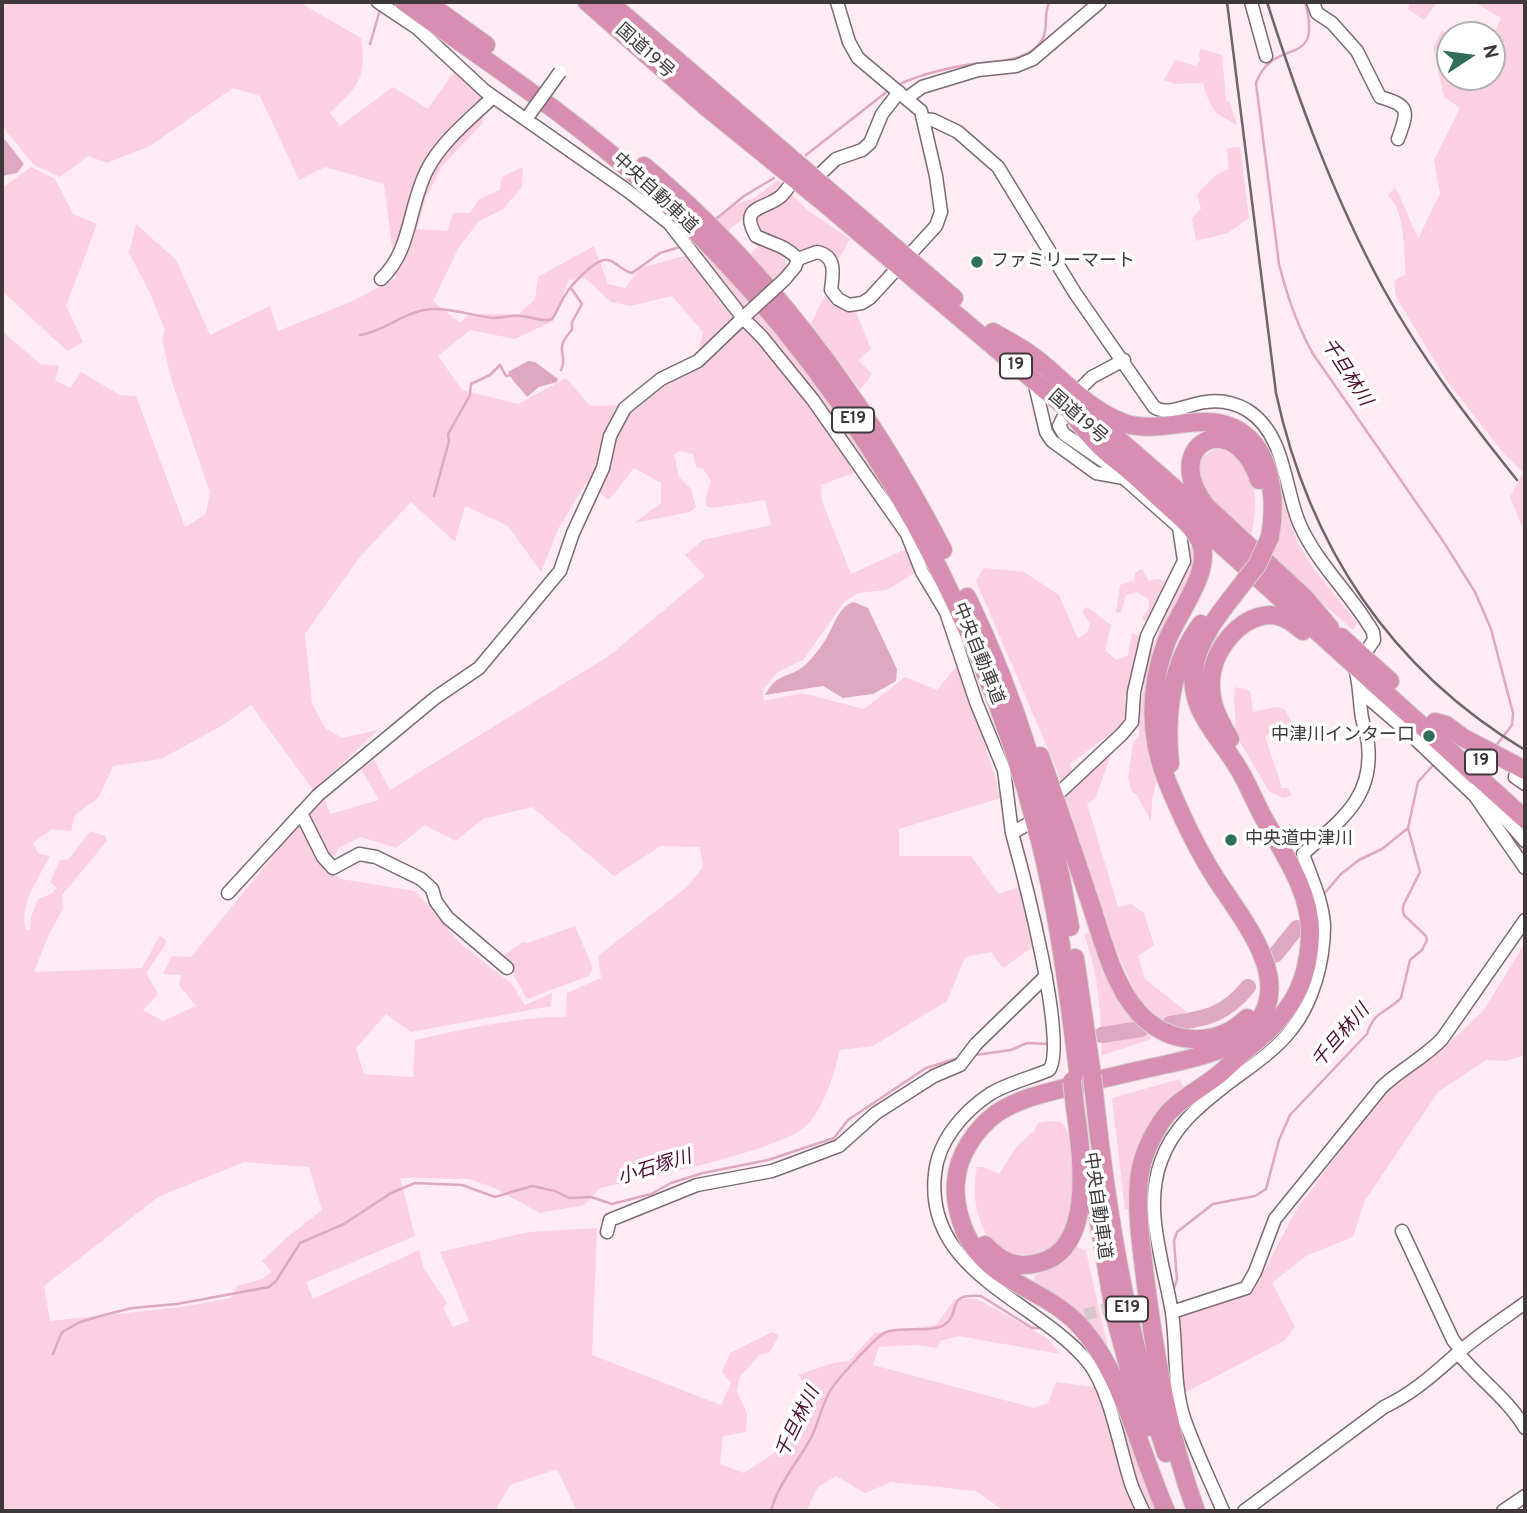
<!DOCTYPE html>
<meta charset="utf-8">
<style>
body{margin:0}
#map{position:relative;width:1527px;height:1513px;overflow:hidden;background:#ffebf3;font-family:Overpass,sans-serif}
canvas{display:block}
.frame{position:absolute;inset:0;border:4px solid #3f383b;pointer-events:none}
.north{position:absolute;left:1436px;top:21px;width:70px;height:70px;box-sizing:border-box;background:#fff;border:2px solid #b2afb1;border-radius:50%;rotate:77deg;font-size:19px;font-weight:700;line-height:28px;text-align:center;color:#3f383b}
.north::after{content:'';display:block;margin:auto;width:24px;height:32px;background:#316f5b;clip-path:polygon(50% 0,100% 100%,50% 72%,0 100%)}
</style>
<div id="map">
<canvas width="1527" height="1513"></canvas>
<div class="frame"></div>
<div class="north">N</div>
</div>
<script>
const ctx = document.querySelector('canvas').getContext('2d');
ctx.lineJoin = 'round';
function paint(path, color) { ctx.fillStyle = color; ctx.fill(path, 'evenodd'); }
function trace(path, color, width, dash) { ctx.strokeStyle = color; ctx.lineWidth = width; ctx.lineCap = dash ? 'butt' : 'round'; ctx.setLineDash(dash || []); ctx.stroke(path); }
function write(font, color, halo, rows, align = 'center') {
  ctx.font = font + ' Overpass,"Noto Sans JP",sans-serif'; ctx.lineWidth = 7; ctx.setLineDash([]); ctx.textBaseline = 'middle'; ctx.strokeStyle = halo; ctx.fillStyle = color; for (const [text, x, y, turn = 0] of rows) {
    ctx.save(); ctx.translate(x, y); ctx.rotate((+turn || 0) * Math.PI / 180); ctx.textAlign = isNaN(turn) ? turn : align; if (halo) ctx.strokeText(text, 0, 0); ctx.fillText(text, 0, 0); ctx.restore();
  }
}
paint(new Path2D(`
 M2 2H299L361 38C367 79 358 86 330 113L340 126 393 87 428 109 455 70 481 95 483 123 442 166 426 197 417 229 447 231 453 213H470L479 199 500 190 502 177 523 167 522 187 503 209 479 221 459 247 433 301 460 323 469 314H519L535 299 538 277 594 246 608 284 625 288 640 268 703 251 768 322 823 393 886 491 872 498 856 472 821 485 822 501 851 574 906 549 916 572 887 590 858 593 845 601 804 659 777 673 763 690 764 701 802 693 864 709 905 677 937 690 960 662 1001 798 899 829V856H971L998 894 1021 886 1037 944 1003 968 991 952 965 957 947 1001 873 1046 840 1050C834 1074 825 1104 809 1123 785 1151 642 1178 600 1188L584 1205 540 1213 494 1188 469 1179 400 1178 415 1236 306 1282 313 1299 419 1250 424 1269 447 1303 443 1308 453 1327 469 1321 440 1252 528 1232 597 1228 592 1355 721 1405 731 1383 722 1372 730 1353 772 1332 779 1336 769 1353 759 1355 739 1378 737 1391 747 1414 746 1432 723 1436 720 1464 744 1473C776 1452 835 1418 798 1375L833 1363 849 1361 875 1333 936 1325 955 1299H977L1047 1338 1060 1354 959 1336 940 1341 938 1348 915 1345 879 1347 873 1365 1034 1408 1048 1403 1056 1382 1094 1387 1106 1418 1123 1419 1161 1511H1151L1144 1497 1132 1501 1134 1511H1004L976 1491 891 1482 865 1493 836 1476 818 1487 806 1511H577L557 1469 510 1485 495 1511H2V331L40 364 59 366 55 380 70 388 81 372 120 395 136 396 185 527 206 514 210 492 172 382 162 339 165 330 149 291 129 253 136 224 176 260 210 335 270 306 278 331 353 301 396 278 384 184 325 167 299 180 260 96 233 88 150 146 107 163 88 156 60 177 34 165 2 126ZM585 278 611 302 630 306 672 296 703 332 695 366 650 389 633 405 590 406 566 378 518 404 462 390 438 356 470 330 515 339 553 321 569 280ZM679 451 693 454 696 467 703 469 711 481 706 497V506L713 508 765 500 771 525 703 540 685 555 705 576 609 656 390 790 374 760 361 769 379 800 330 814 319 785 378 730 342 738 325 728 312 704 305 634 359 558 411 502 455 542 465 506 508 526 541 572 558 529 586 483 609 500 634 468 661 483V503L634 523 690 512 696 507 691 489 679 477 674 455ZM251 705 311 787 317 802 191 957 172 956 163 974 181 975 179 985 196 1006 163 1021 143 1010 158 994 146 973 167 942 160 935 142 968 34 972 49 934 63 909 62 895 107 841 105 836 90 831 69 859 60 860 50 882 57 888 51 894 38 899 31 917 30 929 27 931C16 909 40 876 50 856L39 854 33 843 52 829 71 831 75 815 99 797 113 766 161 759 223 725ZM532 807 614 876 661 846 700 847 703 867 688 886 598 956 601 978 567 993 566 1017C515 1017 465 1029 415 1040L413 1077 364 1074 356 1048 386 1014 411 1032 551 1006 552 993 525 1005 512 984 462 945 415 891 341 879 326 869 339 848 361 837 396 848 425 825 455 841 483 819ZM244 1162 309 1167 322 1210 285 1239 262 1261 272 1272 262 1279 237 1286 231 1298 183 1307 50 1321 44 1286 158 1197Z
 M1410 2H1437L1424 20 1408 9Z
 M1474 2H1525V533L1510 497 1523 472 1505 455 1447 381 1396 297 1394 281 1406 274C1404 253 1405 209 1388 196L1394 187 1399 194 1418 239 1440 193 1434 160 1460 108 1444 97 1433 47 1442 30 1450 36V77H1492V37L1501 18Z
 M1201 49 1222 55 1226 100 1230 102 1237 125C1212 112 1211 110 1203 83L1175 84 1164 80 1175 60 1196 66 1200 61 1199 53Z
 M1240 147 1249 218 1228 233 1196 241 1192 218 1201 209 1197 194 1217 174 1229 169 1227 148Z
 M31 167 55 179 73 214 97 224 66 306 83 342 67 351 2 291V188Z
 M778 180 807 210 850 239 839 259 824 247 800 250 764 234 747 215 727 232 715 219 739 203 753 199Z
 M758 246C774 251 785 251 787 270L780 278 773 281 751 254Z
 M828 296 840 308 856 312 871 349 858 360 872 374 860 390 811 324 822 300Z
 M1217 448C1260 462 1260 502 1250 540L1204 494 1198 473 1202 457Z
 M1277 485H1280L1298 544 1314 569 1357 623 1353 630 1272 559 1278 532Z
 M1195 547 1196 565 1165 635 1157 780 1152 800 1151 821 1137 795 1132 792 1128 778 1133 744 1139 736V713L1148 659 1168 606 1187 571 1190 557 1189 548Z
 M984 568 1024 572 1059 595 1078 639 1087 632 1090 624 1082 611 1087 607 1111 625 1105 650 1116 660 1128 655 1132 633 1142 638 1125 699 1127 713 1119 727 1070 764 1077 782 1113 749 1095 799 1087 804 1118 907 1131 904 1144 913 1154 945 1138 956 1145 979 1192 1016 1161 1020 1138 998 1111 939 1057 770 976 581Z
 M1142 569 1149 581 1157 579 1170 582 1149 625 1142 618 1149 608V600L1137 592 1126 595 1121 612 1116 613 1120 585 1134 580 1135 573Z
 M1235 687 1250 691 1253 712 1275 707 1284 709 1295 728 1287 736 1278 728 1265 737 1280 781 1281 788H1288L1292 795 1283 798 1269 791 1234 732C1238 716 1232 703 1235 687Z
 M575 926 593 968 589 976 527 999 503 956 523 942 528 943Z
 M1090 932C1104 971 1125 1008 1152 1039L1102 1055C1101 1015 1099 973 1084 935Z
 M1525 943V1055L1506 1061 1486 1060 1438 1092 1364 1202 1353 1237 1306 1256 1272 1283 1295 1327 1284 1341 1184 1393 1182 1352 1178 1319 1184 1314 1253 1292 1295 1212 1392 1080 1445 1047 1484 1010Z
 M1180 1079 1183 1087 1164 1105 1134 1206 1125 1210 1112 1098Z
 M1052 1121 1062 1123C1076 1140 1074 1164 1072 1185 1070 1200 1070 1225 1062 1238 1048 1261 1023 1263 1002 1249 997 1246 993 1244 990 1240 975 1217 972 1193 977 1167H984L999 1174 1017 1146 1033 1132 1038 1123Z
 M1075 1246 1086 1251 1108 1348H1104L1034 1287 1035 1275C1052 1269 1067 1264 1075 1246Z`), '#fbd0e3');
paint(new Path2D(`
 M2 136 24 164 17 173 2 176Z
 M528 361 535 362 558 379 557 382 539 387 527 397C520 387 514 384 508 372Z
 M854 602 868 608 897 669 896 681 873 694 843 698 823 686 765 695C777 674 783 679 800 669 807 665 817 652 822 645 832 633 837 606 854 602Z`), '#dea8c1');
trace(new Path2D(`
 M1305 2C1324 72 1274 34 1256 83L1279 264C1287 296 1297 325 1313 354L1443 541 1475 592 1491 629 1513 713 1512 725 1495 747
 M370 44 380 10
 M898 85C918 75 944 69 966 65 990 60 1027 65 1042 40 1049 28 1043 16 1049 3L1052 2
 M806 155 889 90
 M716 219 744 196 774 178
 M360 335C387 331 406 309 435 309 455 309 474 316 493 318 503 318 511 315 520 316 532 316 541 323 552 319 558 311 560 302 566 294 571 285 597 257 608 260 617 262 622 271 632 273L660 253 683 246
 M561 370C569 353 552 351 572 330V322L582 304 571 288
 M434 496 449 441 448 434 470 395 471 384 490 375 500 365 506 376 511 375
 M1324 894 1341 874 1359 860 1382 849 1408 828
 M975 1055 1011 1050 1027 1043 1048 1044
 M1172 1293 1177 1280 1174 1241 1177 1232 1213 1204 1255 1196 1266 1189 1279 1140 1290 1115 1367 1034C1374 1011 1386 1013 1401 998L1410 960 1422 950 1427 940 1426 936 1404 915 1403 911V906L1420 872 1408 828 1418 782 1435 763
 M53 1354 61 1334 64 1331 80 1322 104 1315 132 1308 177 1304 269 1287 276 1281 300 1243 344 1224 391 1193 415 1183 462 1185 495 1197 532 1186 555 1191 569 1198 591 1197 612 1204 651 1194 671 1183 703 1173 768 1160 834 1138 848 1120 926 1068 958 1058
 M771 1511C778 1483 799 1461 812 1436 819 1421 822 1405 830 1391 836 1381 876 1336 886 1332 902 1326 931 1333 944 1325 963 1313 943 1293 981 1296L1032 1328H1039`), '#dea8c1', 2.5);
trace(new Path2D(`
 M1275 955 1297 928
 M1170 1024C1206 1018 1224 1016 1248 987
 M1102 1035 1141 1029`), '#dea8c1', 16);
trace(new Path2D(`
 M1522 851 1525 848
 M1067 1319 1155 1297`), '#d9c7ce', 12, [12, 6]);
const minor = new Path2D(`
 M378 2 417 28 485 91 628 191 669 223 743 318 762 337 813 400 907 534 922 572 946 612 976 702 1004 770 1012 833
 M1251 2 1266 56
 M1313 2 1317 13 1332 23 1357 51 1380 97C1411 106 1408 111 1398 139
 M907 98 922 87 978 70 1016 66 1033 59 1100 2
 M924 119 933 120 958 132 998 167 1075 293 1154 407C1167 417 1191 403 1206 402 1220 400 1235 403 1247 410 1286 434 1284 489 1300 525 1318 565 1352 595 1373 632L1374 640 1363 656
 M816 178 836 159 862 150 870 143 882 114 899 92
 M798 259 817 252C837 256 833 274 831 290L838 299 849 305 862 303 870 298 936 226 941 212 936 176 921 111 858 58 849 42 837 2
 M381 279C412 250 408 207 427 170 442 141 470 119 493 97
 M785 279 795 267 798 259C785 245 772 244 756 236 739 206 763 210 780 197 786 192 790 185 794 179
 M1034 381 1046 432 1052 441 1096 473 1124 478
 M1083 386 1092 377 1124 360
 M1360 691 1409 733 1475 796 1525 868
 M1519 767 1515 777 1525 784
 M1477 786 1525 841
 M1061 791 1122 734 1132 722 1134 692 1147 636 1184 561 1179 527 1109 465 1064 434 1059 426 1063 418
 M301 813 323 857 333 868 359 854 376 857 421 879 432 889 436 902 448 918 507 968
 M1026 825 1012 833C1022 869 1069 1046 1049 1070 1030 1078 1008 1083 990 1094 963 1112 938 1141 935 1174 924 1273 1037 1300 1088 1362 1109 1388 1119 1444 1129 1477 1132 1489 1138 1500 1143 1511
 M228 893 318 795 435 698 479 668 560 571 573 533 603 468 610 436 625 408 661 379 698 361 747 314
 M1402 1231 1453 1340 1461 1350
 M607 1232 610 1220 697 1185 772 1171 839 1146 876 1113 934 1076 960 1065 976 1044 1046 976
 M1172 1312 1246 1288 1255 1272 1275 1219 1382 1087C1401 1069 1424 1058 1442 1039L1525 920
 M1458 1353C1479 1379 1508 1399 1525 1428
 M1223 1511C1210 1480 1195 1450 1184 1418 1173 1384 1177 1347 1172 1313 1164 1264 1143 1209 1161 1161 1173 1127 1199 1106 1226 1085 1247 1069 1274 1052 1291 1030 1313 1003 1324 961 1324 926 1323 902 1311 877 1303 854 1339 821 1374 799 1368 744 1367 735 1364 727 1362 718 1359 700 1360 682 1354 665
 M1244 1511 1384 1407C1414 1393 1435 1373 1459 1352 1480 1334 1503 1319 1525 1303
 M1503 1511 1525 1496`);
const highway = new Path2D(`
 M404 2C487 62 572 117 648 186 840 359 975 587 1039 837 1059 916 1069 998 1079 1079
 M426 2 486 45
 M587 2 705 106 822 201 1077 417
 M609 2 954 298
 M644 166C770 271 868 405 943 550
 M993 332C1006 340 1021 347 1034 357 1063 379 1088 410 1124 423 1150 432 1178 422 1204 422 1267 421 1279 488 1270 537
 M1071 398 1219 527
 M1069 410C1079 422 1088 434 1098 444 1108 455 1121 463 1132 473 1147 486 1161 500 1176 513 1185 521 1195 530 1200 541 1214 570 1176 615 1166 643 1149 688 1149 737 1167 781 1180 813 1195 845 1213 874 1236 912 1293 975 1259 1020 1237 1050 1202 1056 1168 1064 1139 1070 1110 1077 1081 1084 1053 1091 1021 1097 997 1113 976 1128 958 1155 956 1181 954 1199 958 1215 965 1232 987 1282 1043 1287 1078 1324 1122 1370 1140 1453 1166 1511
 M1259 480C1234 405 1158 444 1206 506L1305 598 1330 628
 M1195 521 1525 819
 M967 597C1017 700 1051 814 1070 927
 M1341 637 1390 681
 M1435 722 1446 725 1462 737 1525 770
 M1230 739C1220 722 1210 704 1211 684 1211 653 1237 617 1270 615 1283 615 1293 623 1303 631
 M1040 756C1057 803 1073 851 1089 899 1101 934 1112 983 1138 1012 1168 1045 1215 1049 1247 1018
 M1170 764C1165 716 1171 664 1201 624
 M1075 958 1092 1075
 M1095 1101C1108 1220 1128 1339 1166 1453
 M1091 1175 1115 1317 1145 1428
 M985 1245C1000 1261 1015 1269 1038 1263 1097 1250 1081 1151 1075 1107
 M1196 1511C1169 1438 1156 1362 1146 1285 1142 1251 1136 1215 1139 1180 1141 1158 1150 1140 1161 1122 1176 1100 1198 1091 1218 1075 1226 1069 1233 1061 1241 1054 1283 1020 1308 994 1310 936 1312 893 1282 851 1262 815 1253 798 1246 779 1235 763 1216 733 1189 709 1194 670 1198 635 1226 606 1246 579`);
trace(minor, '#7c6b72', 15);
trace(highway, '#d5d3d4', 20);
trace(minor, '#fff', 12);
trace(highway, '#d78eb1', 18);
trace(new Path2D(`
 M1227 2 1276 393C1309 546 1390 669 1525 750
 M1267 2C1298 99 1334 198 1383 288 1421 357 1468 419 1517 480`), '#70666a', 2.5);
const minorBridge = new Path2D(`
 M529 115 560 72
 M747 314 785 279`);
const highwayBridge = new Path2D(`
 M1246 579 1257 565 1270 537
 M1092 1075 1095 1101
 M1072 1081 1075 1107`);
trace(minorBridge, '#7c6b72', 15, []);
trace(highwayBridge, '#d5d3d4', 20, []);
trace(minorBridge, '#fff', 12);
trace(highwayBridge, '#d78eb1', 18);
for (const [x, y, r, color] of [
 [977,262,7,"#316f5b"],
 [1429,736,7,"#316f5b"],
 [1231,840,7,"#316f5b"]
]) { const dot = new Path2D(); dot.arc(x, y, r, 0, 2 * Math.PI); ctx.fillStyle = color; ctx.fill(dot); trace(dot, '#fff', 2.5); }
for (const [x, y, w] of [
 [1016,366,32],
 [853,420,42],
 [1481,762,32],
 [1127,1309,42]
]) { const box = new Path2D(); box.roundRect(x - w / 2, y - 12.5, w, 25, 5); ctx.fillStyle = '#fff'; ctx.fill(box); trace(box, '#3f383b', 2); }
write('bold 16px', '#3f383b', null, [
 ["19",1016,366],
 ["E19",853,420],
 ["19",1481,762],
 ["E19",1127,1309]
]);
write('18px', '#3f383b', '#fff', [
 ["国道19号",644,52,42],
 ["中央自動車道",654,194,43],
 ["国道19号",1077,418,41],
 ["中央自動車道",977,654,68],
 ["中央自動車道",1096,1206,82]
]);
write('18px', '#3f383b', '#fff', [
 ["ファミリーマート",991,262],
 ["中津川インター口",1415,736,"right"],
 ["中央道中津川",1245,840]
], 'left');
write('italic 19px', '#4c0d32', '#fff', [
 ["千旦林川",1345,373,57],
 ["千旦林川",1342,1037,-49],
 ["小石塚川",655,1169,-17],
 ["千旦林川",799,1423,-64]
]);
</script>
